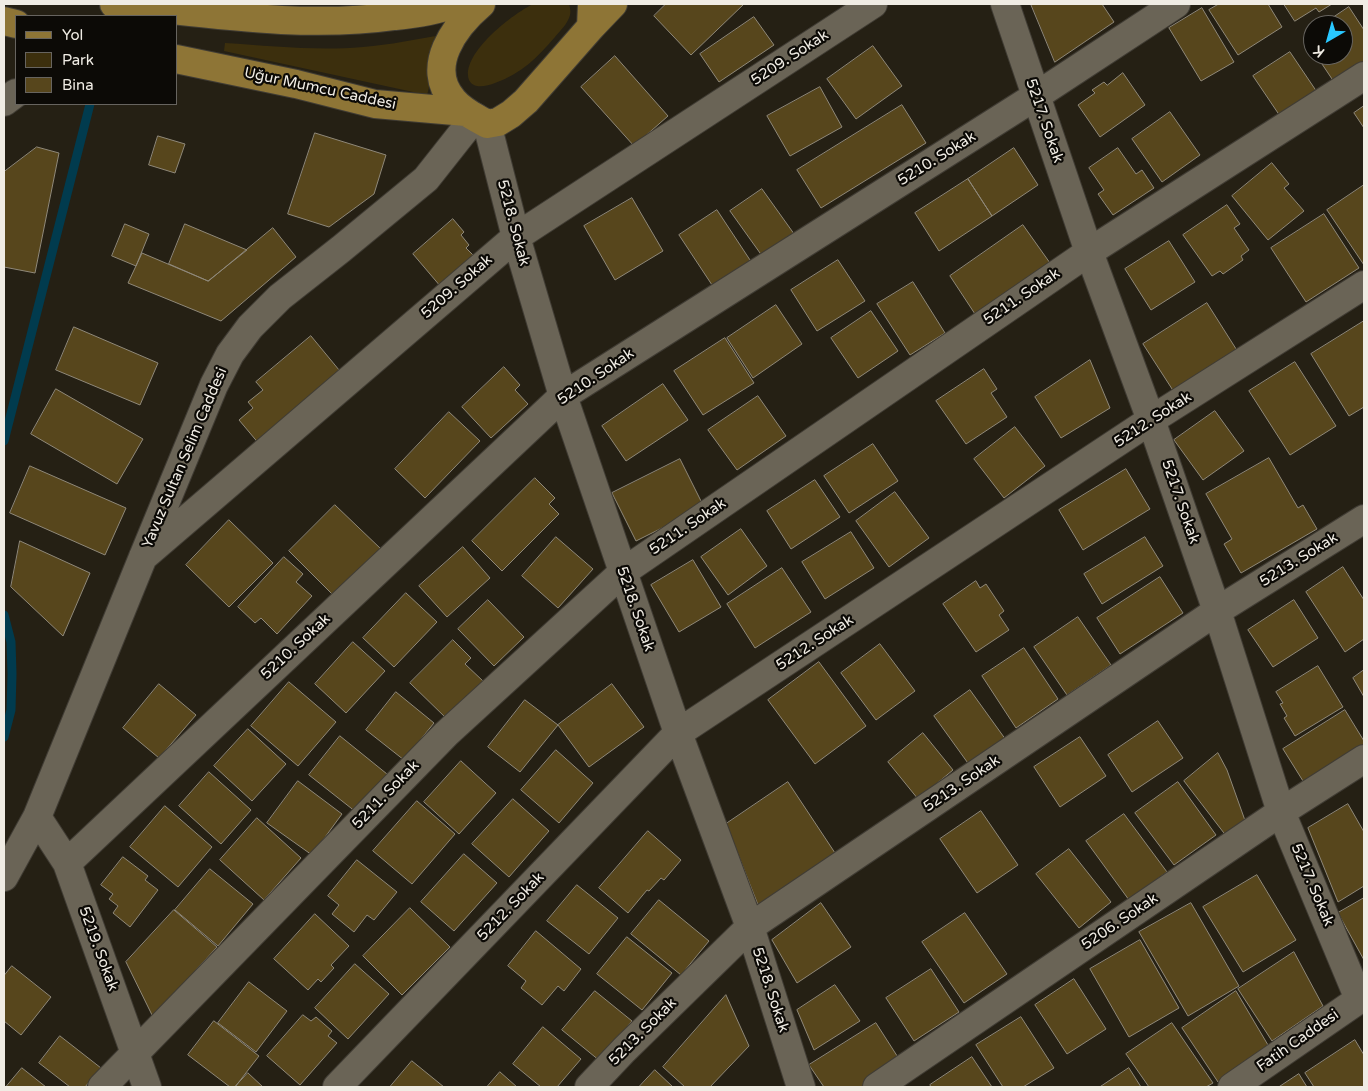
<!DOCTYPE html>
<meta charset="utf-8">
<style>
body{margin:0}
#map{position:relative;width:1368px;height:1091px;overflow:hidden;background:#252014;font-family:"Varela Round",sans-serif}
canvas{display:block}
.frame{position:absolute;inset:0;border:5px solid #f0ece4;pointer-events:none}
.legend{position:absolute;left:15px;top:15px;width:162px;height:90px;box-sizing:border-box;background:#0c0a06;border:1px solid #67645f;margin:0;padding:6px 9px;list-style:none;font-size:15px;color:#f0ece4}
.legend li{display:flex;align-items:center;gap:10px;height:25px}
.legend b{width:25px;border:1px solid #67645f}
.north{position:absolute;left:1303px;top:15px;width:50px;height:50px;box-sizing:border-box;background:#0c0a06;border:1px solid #67645f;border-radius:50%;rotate:218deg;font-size:14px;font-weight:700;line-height:20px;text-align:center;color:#f0ece4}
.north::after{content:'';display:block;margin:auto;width:18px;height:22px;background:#29c8ff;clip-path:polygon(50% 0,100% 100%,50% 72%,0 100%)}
</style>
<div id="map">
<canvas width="1368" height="1091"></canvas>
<div class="frame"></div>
<ul class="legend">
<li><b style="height:6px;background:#8e7536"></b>Yol</li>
<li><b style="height:14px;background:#3c2f0d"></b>Park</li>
<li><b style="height:14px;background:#57461c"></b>Bina</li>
</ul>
<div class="north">K</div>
</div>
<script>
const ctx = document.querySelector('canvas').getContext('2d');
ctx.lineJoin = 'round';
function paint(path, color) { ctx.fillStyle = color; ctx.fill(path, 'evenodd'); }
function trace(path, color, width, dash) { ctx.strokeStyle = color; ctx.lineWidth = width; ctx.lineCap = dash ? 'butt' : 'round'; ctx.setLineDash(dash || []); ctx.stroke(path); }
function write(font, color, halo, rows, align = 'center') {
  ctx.font = font + ' "Varela Round",sans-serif'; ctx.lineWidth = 4.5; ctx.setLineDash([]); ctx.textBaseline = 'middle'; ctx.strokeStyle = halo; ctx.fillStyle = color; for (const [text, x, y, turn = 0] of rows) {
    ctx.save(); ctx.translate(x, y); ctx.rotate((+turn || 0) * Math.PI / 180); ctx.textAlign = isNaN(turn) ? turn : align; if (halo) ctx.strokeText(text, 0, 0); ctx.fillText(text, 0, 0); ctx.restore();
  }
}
paint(new Path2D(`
 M533 4H569C570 8 571 11 570 15 568 23 561 30 555 37 538 57 521 74 495 83 490 85 482 87 477 86 471 85 468 80 468 75 467 49 513 14 533 4Z
 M443 35 427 95 224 51 225 43C271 46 317 51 363 47 390 45 416 39 443 35Z`), '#3c2f0d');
trace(new Path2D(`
 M4 441 90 104
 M4 615 11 642 12 674 11 710 4 737`), '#013b4e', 9);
const building = new Path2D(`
 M666 4H744L691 55 654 16Z
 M1031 4H1102L1114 22 1055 62Z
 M1219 4H1268L1282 27 1238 55 1209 10Z
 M1284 4H1332L1319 12 1316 8 1295 21Z
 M1349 7 1364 30V62L1334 82 1316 55H1343V25H1322Z
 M1202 8 1234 62 1201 81 1169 28Z
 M754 17 774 45 719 82 700 54Z
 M1313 31V50L1305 37Z
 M873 46 902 86 856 119 827 79Z
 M1290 52 1319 95 1282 119 1253 76Z
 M615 56 668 116 634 146 581 87Z
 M1123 73 1145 105 1100 137 1078 105 1095 93 1092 90 1104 82 1107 85Z
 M820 87 842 127 790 156 767 116Z
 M902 105 926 143 821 208 797 170Z
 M1364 106V128L1354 113Z
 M1170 112 1200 155 1162 182 1132 139Z
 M315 133 386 155 374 194 329 227 288 214Z
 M158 136 185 144 175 173 149 165Z
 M37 147 59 153 35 273 4 267V172Z
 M1014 148 1038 185 992 216 968 179Z
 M1118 148 1136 174 1142 170 1154 188 1113 215 1098 194 1104 190 1089 168Z
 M1272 163 1289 184 1284 188 1304 211 1268 240 1232 196Z
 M968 179 992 216 939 251 915 213Z
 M1364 185V265L1327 210Z
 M762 189 797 238 765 260 730 211Z
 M632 198 663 251 615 280 584 226Z
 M1227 205 1240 224 1234 228 1249 250 1241 256 1243 260 1223 274 1220 271 1212 276 1183 235Z
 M717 210 752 263 714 288 679 235Z
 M1324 214 1359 268 1306 302 1271 248Z
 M453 219 464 232 461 235 469 245 466 248 476 258 441 287 413 254Z
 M125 224 149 234 136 266 112 256Z
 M185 224 247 250 208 281 169 264Z
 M1023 225 1050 263 975 314 950 276Z
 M273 228 296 257 221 321 128 283 142 253 208 281Z
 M1169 241 1195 282 1151 310 1125 269Z
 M838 260 865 301 817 331 791 290Z
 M913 282 945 333 910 355 877 304Z
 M1207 303 1238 352 1174 392 1143 344Z
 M776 305 802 344 753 378 727 338Z
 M871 311 898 351 858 378 831 338Z
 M1364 321V407L1349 416 1311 354Z
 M74 327 158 363 140 405 56 370Z
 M311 336 344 376 260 445 239 420 253 408 248 402 263 390 256 382Z
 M725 338 754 383 703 415 674 371Z
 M1090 360 1110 408 1061 438 1035 397Z
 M1295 362 1336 426 1290 455 1249 391Z
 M504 367 520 385 515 390 528 404 491 438 462 407Z
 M984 369 997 389 991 393 1007 417 966 444 936 401Z
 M663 384 688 420 626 461 602 426Z
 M56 389 143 439 117 484 31 434Z
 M758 396 786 436 737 470 708 430Z
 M1215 411 1244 451 1203 480 1174 440Z
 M449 412 480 441 425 498 395 469Z
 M1015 427 1045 466 1004 498 974 459Z
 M873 444 898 481 849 513 824 476Z
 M1269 458 1298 508 1303 505 1317 529 1241 573 1224 544 1232 539 1206 494Z
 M680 459 704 507 636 541 612 493Z
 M30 466 126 508 105 555 10 513Z
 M1126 469 1150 509 1083 550 1059 510Z
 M535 478 555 498 549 504 559 514 502 571 472 541Z
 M815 480 840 517 791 549 767 511Z
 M895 492 929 538 889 567 856 521Z
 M335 505 381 549 335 597 289 551Z
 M229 520 273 563 229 607 186 565Z
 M741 529 767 566 728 595 701 557Z
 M851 532 874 568 825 599 802 562Z
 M556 537 593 569 558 608 522 576Z
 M1145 537 1163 566 1102 604 1084 574Z
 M20 541 90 573 63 636 11 587Z
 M463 547 490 578 447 617 419 586Z
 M284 557 303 574 296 582 312 596 277 634 261 618 255 623 238 607Z
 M693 560 721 607 679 632 651 585Z
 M1343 567 1364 600V639L1345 652 1306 592Z
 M782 568 811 612 755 648 727 604Z
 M1160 577 1183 613 1120 654 1097 618Z
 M976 581 980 588 986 584 1004 611 999 615 1009 630 976 652 943 604Z
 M406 593 437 622 394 667 363 638Z
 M488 600 524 637 494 666 458 629Z
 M1294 600 1318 638 1273 667 1248 630Z
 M1078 617 1111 665 1067 695 1034 647Z
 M453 640 471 658 465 664 483 681 446 718 410 683Z
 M353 642 385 671 346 713 315 684Z
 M880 644 915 691 876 720 841 673Z
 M1024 648 1058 699 1016 728 982 676Z
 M819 662 866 726 815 764 768 700Z
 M1318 666 1343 707 1295 736 1284 718 1287 716 1280 704 1283 703 1276 692Z
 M1364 670V697L1353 678Z
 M289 682 336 722 298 766 251 726Z
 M159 684 196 715 159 758 123 728Z
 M612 684 644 727 589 767 558 725Z
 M970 690 1006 740 970 766 934 716Z
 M396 692 434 723 404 760 366 730Z
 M525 700 558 725 520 772 488 747Z
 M1345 710 1364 741V753L1308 789 1283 749Z
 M1158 721 1183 758 1132 792 1108 755Z
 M248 729 286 764 252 801 214 766Z
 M923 733 953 770 918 799 888 762Z
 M340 736 387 774 356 812 309 775Z
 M1080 737 1106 776 1060 807 1034 767Z
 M556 750 593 783 559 823 521 790Z
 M1218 753 1227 770 1247 826 1227 837 1184 781Z
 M461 761 496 793 459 834 424 802Z
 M209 772 251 810 221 844 179 806Z
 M298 781 342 814 312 855 267 823Z
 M788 782 841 862 762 915 726 824Z
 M1178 782 1216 835 1174 865 1135 813Z
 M513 799 549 831 509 877 472 844Z
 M417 801 455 834 412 884 373 851Z
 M1348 804 1364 832V886L1338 902 1308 828Z
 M165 806 212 847 178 887 130 847Z
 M981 811 1018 865 977 893 940 839Z
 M1124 814 1167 872 1129 900 1086 841Z
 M257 818 301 858 264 900 220 860Z
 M648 831 681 860 664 880 661 878 649 891 647 890 628 913 599 888Z
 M1069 849 1111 902 1079 928 1036 874Z
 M464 854 497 883 454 931 421 902Z
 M123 857 148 876 145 880 158 890 130 927 113 913 118 906 109 899 113 894 101 885Z
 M357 860 397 892 374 920 367 915 354 932 332 914 339 905 328 896Z
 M210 869 253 904 218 946 175 910Z
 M1257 875 1296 940 1243 972 1203 907Z
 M577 885 618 918 589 954 547 921Z
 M1364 898V960L1338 913Z
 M659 900 709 941 681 975 631 934Z
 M821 903 851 947 797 983 772 940Z
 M1191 903 1239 986 1188 1016 1139 932Z
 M410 908 450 947 402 995 363 956Z
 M174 910 217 947 153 1017 126 962Z
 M965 913 1007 974 964 1003 922 942Z
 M315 914 349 946 331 965 334 968 321 982 318 979 308 990 274 959Z
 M536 931 581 969 564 991 558 986 542 1005 521 988 526 981 508 966Z
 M627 937 672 973 642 1010 597 974Z
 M1140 940 1179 1008 1129 1037 1090 969Z
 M1294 952 1323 1006 1272 1041 1238 989Z
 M355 964 389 994 348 1039 315 1008Z
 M12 966 51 997 21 1035 4 1021V976Z
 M931 969 959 1012 914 1041 886 998Z
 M1074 979 1106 1029 1067 1054 1035 1005Z
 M249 982 287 1011 256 1052 218 1023Z
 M835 985 860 1021 814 1050 797 1010Z
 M595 991 632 1021 600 1061 562 1030Z
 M1236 991 1268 1045 1218 1082 1182 1028Z
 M726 995 749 1046 710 1087H685L663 1067Z
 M303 1015 311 1021 316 1017 332 1031 328 1036 337 1043 300 1085 267 1056Z
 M1021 1017 1054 1068 1023 1087H1003L976 1045Z
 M214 1021 259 1056 235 1087H230L188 1055Z
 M876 1023 901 1062 861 1087H824L809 1065Z
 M1172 1023 1213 1083 1206 1087H1149L1126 1054Z
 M543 1027 581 1059 557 1087H541L513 1064Z
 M60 1036 101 1068 85 1087H70L39 1063Z
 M1355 1040 1364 1055V1087H1314L1305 1073Z
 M972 1057 992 1087H931L930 1085Z
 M412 1061 444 1087H390Z
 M22 1068 46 1087H6Z
 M1129 1068 1141 1087H1100Z
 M655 1070 673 1087H639Z
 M500 1072 517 1087H487Z
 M248 1073 263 1087H235Z
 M1299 1074 1307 1087H1279Z`);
paint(building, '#57461c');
trace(building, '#8f8879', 1);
const minor = new Path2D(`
 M1005 4 1089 252 1151 420 1217 611 1281 812 1359 999
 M4 102 16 93
 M487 124 516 237 563 396 678 733 750 927 801 1087
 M143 557 516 237 873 4
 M37 817 67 863 147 1087
 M67 863 563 396 1036 96 1176 4
 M4 877 37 817 143 557 214 385 230 354 250 327 280 297 341 249 426 179 475 117
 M102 1087 446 734 623 572 1089 252 1364 76
 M337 1087 678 733 1151 420 1364 285
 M589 1087 624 1050 750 927 1217 611 1364 519
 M877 1087 1281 812 1364 759
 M1232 1087 1364 996`);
const major = new Path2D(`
 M114 4C207 13 302 29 395 16 415 14 435 11 454 4
 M481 4C455 26 424 67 453 100 462 111 475 117 487 124L498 122 511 114 526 101 591 27 592 4
 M4 21 16 24
 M591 27 613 4
 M176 59 296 84 375 104 466 112`);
trace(minor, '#403c34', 30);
trace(major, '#403c34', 30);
trace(minor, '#6a6456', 28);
trace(major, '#8e7536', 28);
write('15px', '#f0ece4', '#0c0a06', [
 ["5209. Sokak",790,58,-33],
 ["Uğur Mumcu Caddesi",320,89,12],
 ["5217. Sokak",1044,121,71],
 ["5210. Sokak",937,159,-32],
 ["5218. Sokak",513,223,75],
 ["5209. Sokak",457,287,-41],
 ["5211. Sokak",1022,297,-34],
 ["5210. Sokak",596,377,-34],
 ["5212. Sokak",1153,420,-33],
 ["Yavuz Sultan Selim Caddesi",185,458,-67],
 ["5217. Sokak",1180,502,71],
 ["5211. Sokak",688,527,-34],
 ["5213. Sokak",1299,560,-32],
 ["5218. Sokak",635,609,71],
 ["5212. Sokak",815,643,-33],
 ["5210. Sokak",296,647,-43],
 ["5213. Sokak",962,784,-34],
 ["5211. Sokak",386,795,-46],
 ["5217. Sokak",1312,885,67],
 ["5212. Sokak",511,907,-46],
 ["5206. Sokak",1120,922,-34],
 ["5219. Sokak",98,949,70],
 ["5218. Sokak",770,990,72],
 ["5213. Sokak",643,1032,-45],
 ["Fatih Caddesi",1298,1041,-35]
]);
</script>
